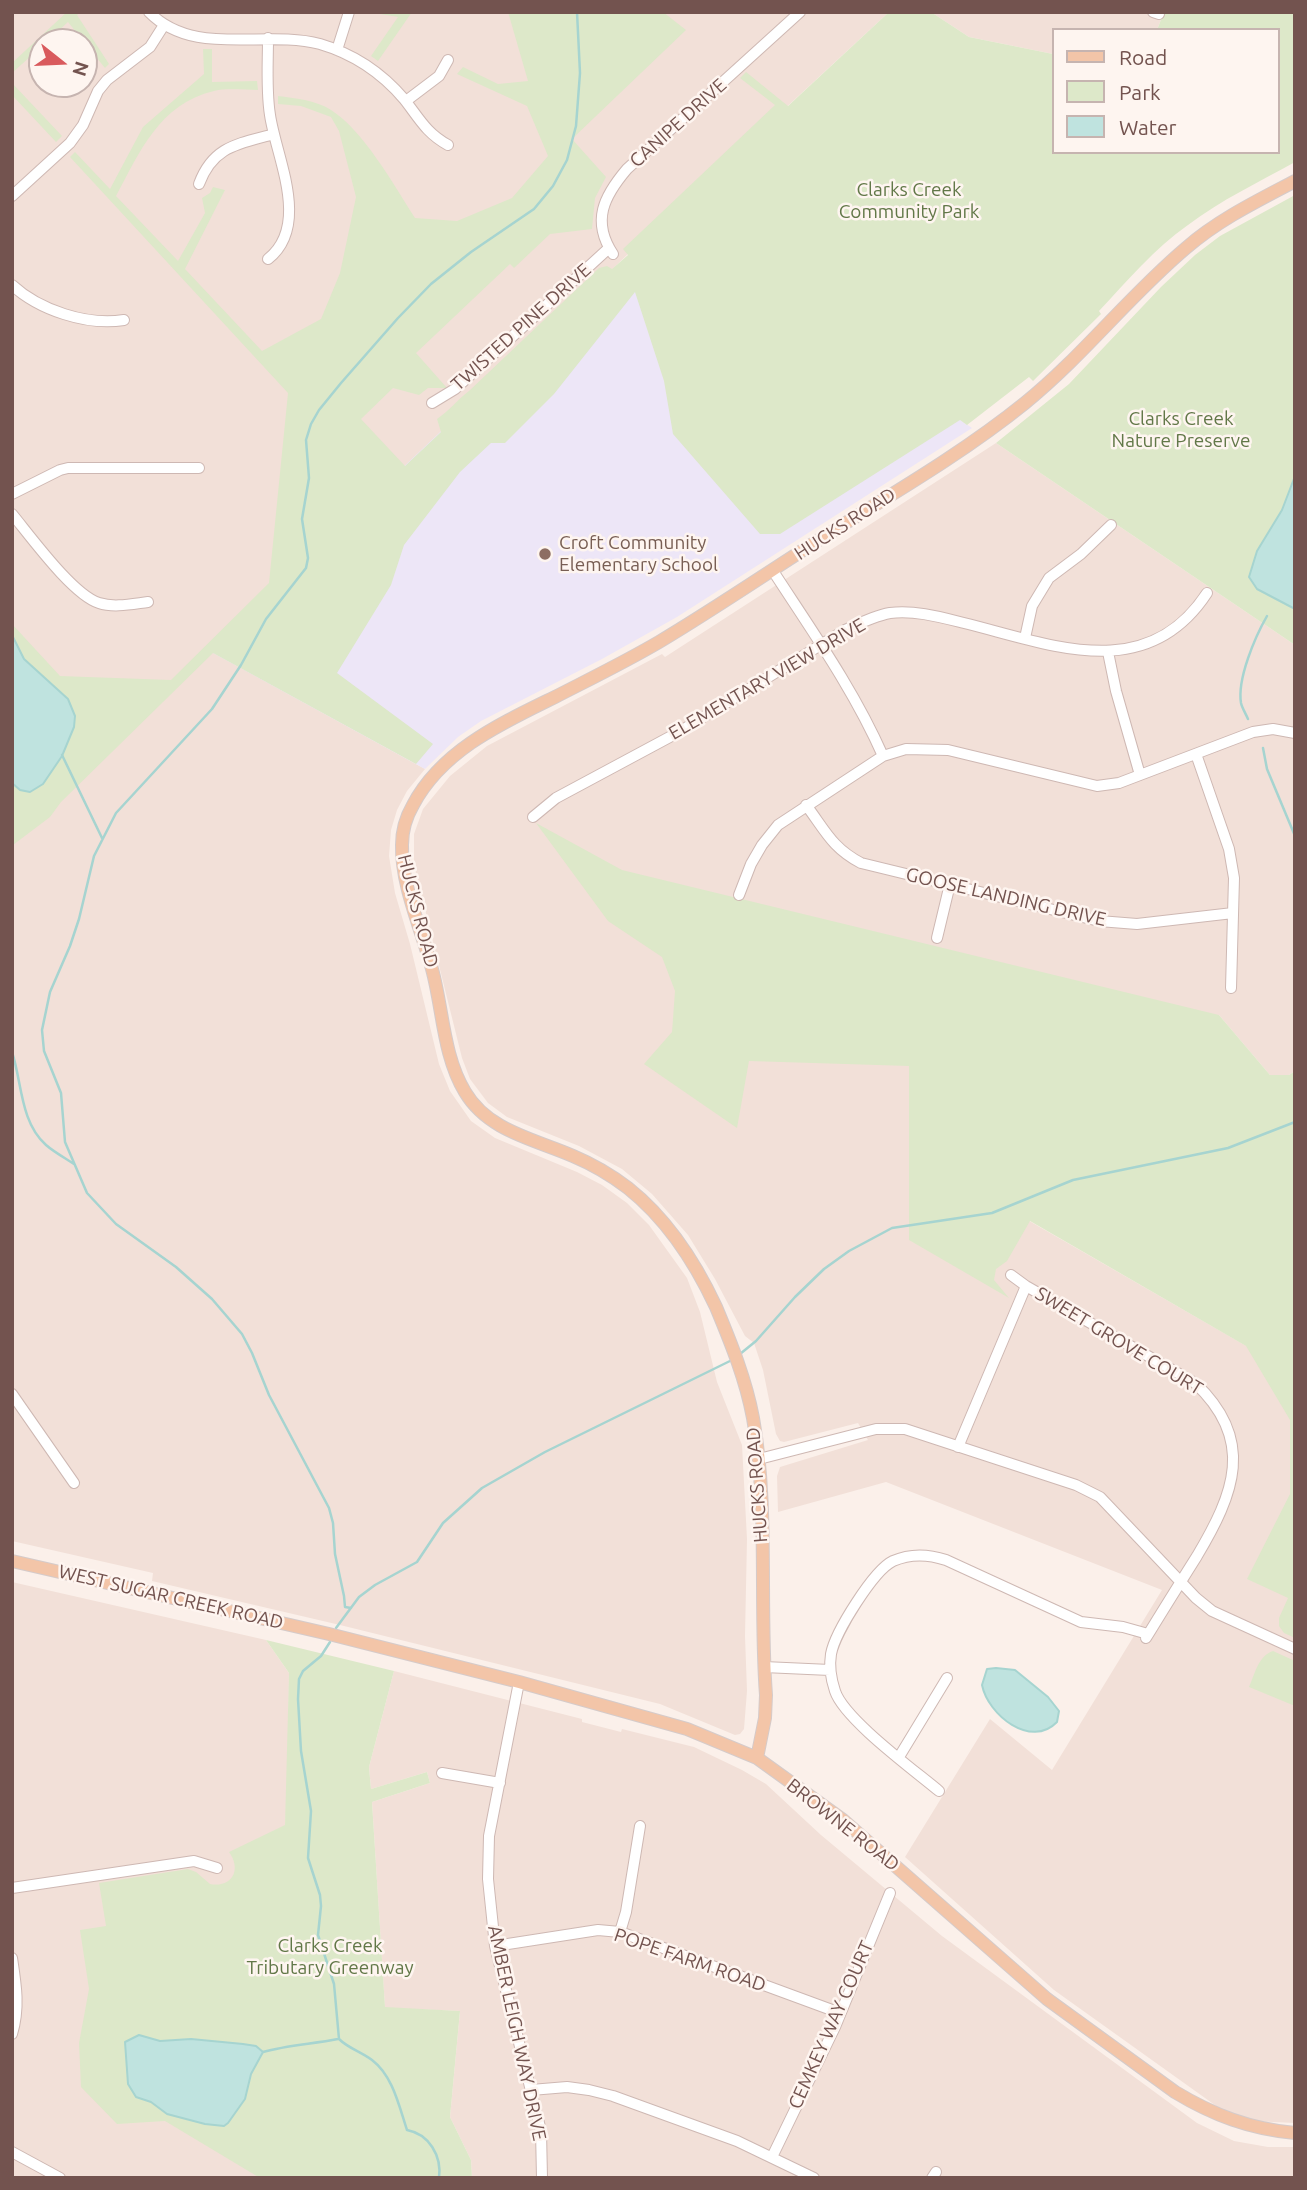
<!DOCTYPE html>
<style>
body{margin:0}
#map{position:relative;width:1307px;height:2190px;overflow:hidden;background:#fbf0ea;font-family:Ubuntu,sans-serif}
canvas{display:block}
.frame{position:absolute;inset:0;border:14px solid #73534f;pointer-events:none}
.legend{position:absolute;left:1052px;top:28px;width:228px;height:126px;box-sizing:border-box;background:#fef5f0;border:2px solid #c6b4b0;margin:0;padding:9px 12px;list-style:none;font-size:21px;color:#73534f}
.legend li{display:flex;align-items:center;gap:14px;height:35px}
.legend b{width:35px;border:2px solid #c6b4b0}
.north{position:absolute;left:28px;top:28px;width:70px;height:70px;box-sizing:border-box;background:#fef5f0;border:2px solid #c6b4b0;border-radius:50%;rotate:108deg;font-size:19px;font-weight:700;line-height:28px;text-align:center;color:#73534f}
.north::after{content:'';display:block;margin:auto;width:24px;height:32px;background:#d95a5d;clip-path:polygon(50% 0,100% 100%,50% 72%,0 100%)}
</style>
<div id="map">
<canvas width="1307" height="2190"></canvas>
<div class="frame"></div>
<ul class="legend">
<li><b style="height:9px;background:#f3c5a8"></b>Road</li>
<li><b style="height:19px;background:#dde8c9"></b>Park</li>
<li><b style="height:19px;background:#bfe3df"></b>Water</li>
</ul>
<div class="north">N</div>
</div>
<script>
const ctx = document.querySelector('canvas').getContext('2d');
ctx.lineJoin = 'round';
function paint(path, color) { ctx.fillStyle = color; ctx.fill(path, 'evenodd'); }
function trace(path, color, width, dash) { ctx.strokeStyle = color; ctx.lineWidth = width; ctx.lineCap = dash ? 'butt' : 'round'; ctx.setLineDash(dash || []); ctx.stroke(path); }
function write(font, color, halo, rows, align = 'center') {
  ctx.font = font + ' Ubuntu,sans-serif'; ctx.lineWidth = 5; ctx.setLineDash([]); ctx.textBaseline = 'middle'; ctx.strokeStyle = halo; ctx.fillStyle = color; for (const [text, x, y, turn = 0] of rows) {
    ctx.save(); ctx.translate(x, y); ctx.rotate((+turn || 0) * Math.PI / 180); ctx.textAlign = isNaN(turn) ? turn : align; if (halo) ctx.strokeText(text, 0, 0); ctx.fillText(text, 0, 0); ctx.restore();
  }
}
paint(new Path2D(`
 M12 12H889L628 254 214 653 425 769 407 791 397 810 391 830 389 856 395 893 410 944 439 1064 450 1091 471 1121 495 1138 577 1172 602 1185 627 1203 649 1225 687 1278 700 1312 717 1382 742 1445 747 1539 745 1636 747 1691 744 1729 740 1734 735 1735 660 1704 340 1625 152 1581 153 1573 12 1541ZM42 42H84V84H42Z
 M931 12H1164L1157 30H1053V54L969 37Z
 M996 443 1295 645V1071L1289 1075H1270L1219 1015 1005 1207 1295 1374V2123L1252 2121 1226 2113 1054 1990 905 1857 990 1719 1052 1770 1162 1590 886 1482 778 1512 777 1476 780 1467 868 1440 858 1423 784 1442 780 1441 776 1434 763 1370 754 1343 745 1336 715 1279 688 1235 652 1194 622 1169 579 1146 507 1117 488 1103 470 1079 462 1058 414 865V834L423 809 450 776 487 746 662 654 665 657Z
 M12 1582 266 1640 289 1673 288 1782 274 2007 441 2178H12Z
 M394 1671 582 1719V1722L621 1732 622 1729 694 1747 742 1770 766 1784 821 1835 942 1936 1197 2123 1234 2141 1268 2147H1295V2178H472L471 2160 450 2117 460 2011 385 2008 372 1802 430 1783 427 1772 371 1789 369 1767Z`), '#f2e0d8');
paint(new Path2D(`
 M612 269 852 346 972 428 677 617 602 659 481 721 458 737 425 769 213 653 378 491Z`), '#ede6f7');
paint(new Path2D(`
 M67 12H80L77 15 109 64 105 68 68 22 46 42H42V46L12 73V63Z
 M368 12H412L378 61 371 56 398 17Z
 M508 12H663L686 30 572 139 606 177 595 198 592 229 550 234 514 268 510 264 416 353 447 388H428L419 395 393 388 361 419 405 466 441 432 437 419C449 411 457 400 469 391L599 268 607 266 612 269 628 255 623 249 775 105 740 78 746 72 788 106 889 12H931L969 37 1053 54V152H1277V30H1157L1164 12H1295V162C1259 182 1221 200 1188 225 1154 249 1127 281 1099 311L1101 314 1033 381 1029 377 967 425 960 420 780 534H760L673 434 664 381 635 292 554 394 505 443H491L460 472 404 545 391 585 337 673 433 744 416 764 213 653 61 802 50 817 13 845 12 899V624L60 676 171 680 269 583 288 393 70 157 75 152 110 189 143 127 204 74 203 49H212V82L257 81 258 90C244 90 227 88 214 91 159 104 140 152 116 196L178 261 205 213 202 198 210 193 213 187 225 190 185 269 262 351 321 319 340 273 356 197 339 131 331 117 301 106 278 104V96C294 98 316 100 331 110 363 130 394 185 415 218L457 221 512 198 548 156 527 106 457 74 463 67 498 84 528 81Z
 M12 83 62 136 56 142 12 95Z
 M1295 195V645L996 443 1069 384 1161 287 1195 255 1220 236Z
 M536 823 622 870 1219 1015 1270 1075H1289L1295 1071V1638L1284 1633 1279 1626V1618L1288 1598 1247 1579 1290 1494V1420L1246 1346 1030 1221 1007 1261 996 1269 994 1280 1009 1298 909 1240V1066L749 1061 737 1128 644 1064 672 1032 675 991 662 957 608 921Z
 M266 1640 394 1671 369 1767 371 1789 427 1772 430 1783 372 1802 385 2007 460 2011 450 2117 471 2160 472 2178H260L165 2121 117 2124 81 2087 79 2043 89 1989 80 1930 106 1926 99 1883 188 1869 196 1872 210 1884C232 1888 242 1870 229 1852L285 1825 289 1673Z
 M1273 1651 1295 1661V1706L1249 1687C1255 1674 1258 1656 1273 1651Z`), '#dde8c9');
const water = new Path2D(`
 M1295 476V609L1257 589 1249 577 1257 551 1282 510Z
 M12 635 24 659 68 699 75 716 74 727 62 756 43 784 30 792 20 790 12 783Z
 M996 1668 1015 1670 1048 1697 1059 1711 1057 1722C1031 1749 988 1715 982 1685L987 1669Z
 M139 2035 160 2041 191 2039 243 2044 256 2046 263 2052 251 2074 245 2099 228 2123 224 2126 205 2124 167 2114 151 2102 136 2097 128 2084 125 2042Z`);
paint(water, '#bfe3df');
trace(water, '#a6d4d0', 2);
trace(new Path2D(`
 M1248 719C1246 714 1242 708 1241 703 1237 679 1255 637 1267 616
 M1263 748 1267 769 1295 836
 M62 755 102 838
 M12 1052C22 1082 20 1122 46 1145 54 1152 65 1158 74 1164
 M740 1354 756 1341 795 1297 824 1269 849 1251 892 1228 992 1213 1073 1180 1228 1148 1295 1122
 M351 1608 345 1607 344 1596 335 1554 333 1523 329 1508 269 1395 252 1353 242 1334 212 1299 176 1267 116 1224 87 1193 65 1142 61 1093 44 1051 42 1030 50 992 70 946 79 919 94 856 116 813 212 709 241 665 266 619 306 568 308 558 302 519 309 478 306 440 311 424 319 410 341 383 398 318 431 284 471 252 534 209 553 186 567 160 576 126 580 73 577 12
 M336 1628 359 1597 375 1585 417 1562 443 1523 482 1488 545 1452 732 1360
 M330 1642 321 1656 303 1671 299 1679 298 1699 301 1751 311 1811 308 1858 320 1895 321 1906 318 1935 334 1984 339 2039C348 2048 361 2052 372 2060 393 2076 399 2106 407 2130 429 2134 442 2156 439 2178
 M263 2052C287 2045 313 2044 338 2039`), '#a6d4d0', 2.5);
const minor = new Path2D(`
 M149 12C194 58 264 29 320 44 354 54 381 72 404 99 419 118 426 133 448 145
 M1153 12 1159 14
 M268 38C268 64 266 90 270 115 276 157 311 225 268 259
 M337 50 349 12
 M406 101 439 76 448 60
 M199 184C213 146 238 144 274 134
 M12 196 70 143 83 125 98 91 107 80 150 47 164 25
 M613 254C591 221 604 196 627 169L800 12
 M12 285C39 310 87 326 124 320
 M432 403 455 389 609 248
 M12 494 60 470 68 468H199
 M12 514C31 537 73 595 99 603 114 608 132 604 148 602
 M773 571C812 631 854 690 883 756
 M1025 638 1032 606 1049 578 1081 554 1111 525
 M1108 652 1116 691 1140 775
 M1196 754 1229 849 1234 878 1231 988
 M806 805C825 830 832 848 861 863L1099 921 1137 924 1233 913
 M533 817 556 798 679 732 845 630C860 623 874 616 890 613 915 610 940 617 964 623 1050 644 1146 686 1207 593
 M739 895 751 864 762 845 778 825 883 756 906 749 948 750 1097 786 1119 783 1253 732 1273 729 1295 733
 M937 938 950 884
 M1011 1275 1026 1286 1195 1383C1256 1440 1234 1494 1197 1556 1180 1583 1163 1610 1146 1638
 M12 1394 74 1483
 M958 1447 1026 1286
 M759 1459 876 1429H905L1076 1485 1100 1497 1196 1598 1212 1611 1295 1649
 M764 1667 830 1670
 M519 1682 489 1836 488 1879 495 1946 541 2131 542 2178
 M899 1757 947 1678
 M442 1773 500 1783
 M939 1791C914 1770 844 1719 835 1691 831 1679 829 1666 831 1654 835 1632 874 1570 893 1561 911 1553 928 1554 946 1560L1081 1622 1123 1627 1148 1634
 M12 1888 194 1861 217 1868
 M620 1932 626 1912 640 1826
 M495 1946 598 1930 620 1932 840 2013
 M12 1958C16 1984 20 2008 12 2034
 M531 2090 567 2087 589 2090 613 2096 737 2141 814 2178
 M12 2152 60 2178
 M772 2157 835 2027 890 1893
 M932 2178 936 2172`);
const major = new Path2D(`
 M12 1561 329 1634 519 1682 687 1729 757 1758 843 1820 1047 1999 1175 2092C1213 2115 1250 2129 1295 2133
 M757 1758 765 1718 766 1695C759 1604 769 1507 753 1418 746 1380 731 1343 716 1307 695 1262 667 1219 628 1188 611 1175 592 1164 573 1156 534 1139 488 1131 465 1092 443 1056 443 1009 432 969 422 931 401 885 402 845 402 831 406 817 413 805 442 750 502 723 555 697 590 679 625 662 659 642 726 602 790 557 857 516 914 481 973 445 1025 403 1083 356 1129 296 1186 248 1218 220 1257 201 1295 181`);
trace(minor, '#ceb8b3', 12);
trace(major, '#d5cbca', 14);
trace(minor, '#fff', 10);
trace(major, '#f3c5a8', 12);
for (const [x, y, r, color] of [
 [545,554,7,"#8d6e63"]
]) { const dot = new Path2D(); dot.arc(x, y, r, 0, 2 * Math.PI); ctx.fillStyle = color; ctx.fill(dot); trace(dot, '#fef5f0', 2.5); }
write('19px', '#73534f', '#fef5f0', [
 ["CANIPE DRIVE",678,123,-42],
 ["TWISTED PINE DRIVE",521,327,-42],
 ["HUCKS ROAD",845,524,-33],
 ["ELEMENTARY VIEW DRIVE",767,679,-30],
 ["GOOSE LANDING DRIVE",1006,897,13],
 ["HUCKS ROAD",418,911,76],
 ["SWEET GROVE COURT",1119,1341,31],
 ["HUCKS ROAD",757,1485,-94],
 ["WEST SUGAR CREEK ROAD",171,1597,13],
 ["BROWNE ROAD",843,1825,38],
 ["POPE FARM ROAD",690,1960,19],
 ["CEMKEY WAY COURT",831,2025,-66],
 ["AMBER LEIGH WAY DRIVE",517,2033,78]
]);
write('19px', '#627848', '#fef5f0', [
 ["Clarks Creek",909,190],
 ["Community Park",909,212],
 ["Clarks Creek",1181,419],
 ["Nature Preserve",1181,441],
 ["Clarks Creek",330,1946],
 ["Tributary Greenway",330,1968]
]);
write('19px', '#785e54', '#fef5f0', [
 ["Croft Community",559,543],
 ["Elementary School",559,565]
], 'left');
</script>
